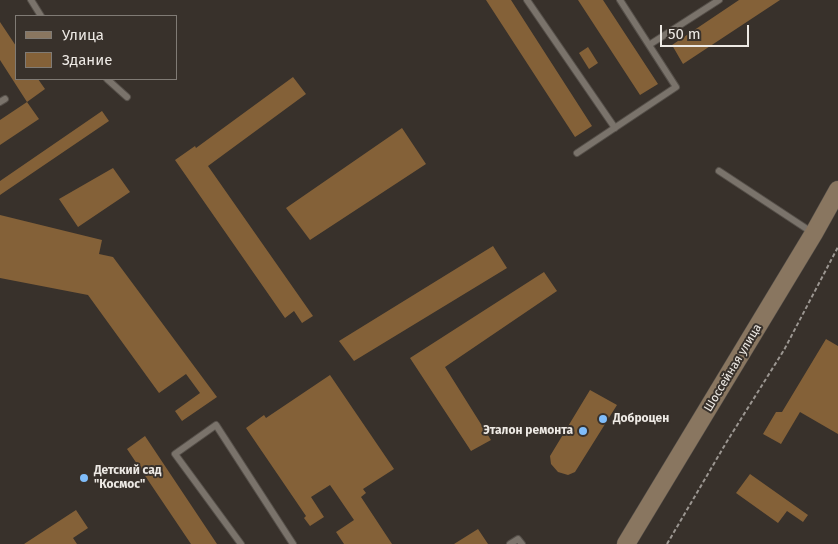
<!DOCTYPE html>
<meta charset="utf-8">
<style>
body{margin:0}
#map{position:relative;width:838px;height:544px;overflow:hidden;background:#38312b;font-family:"Fira Sans",sans-serif}
canvas{display:block}
.legend{position:absolute;left:15px;top:15px;width:162px;height:65px;box-sizing:border-box;background:#38312b;border:1px solid #807b75;margin:0;padding:6px 9px;list-style:none;font-size:15px;color:#ede9e4}
.legend li{display:flex;align-items:center;gap:10px;height:25px}
.legend b{width:25px;border:1px solid #807b75}
.scale{position:absolute;left:660px;top:25px;width:89px;height:22px;box-sizing:border-box;border:2px solid #ede9e4;border-top:0;padding-left:6px;font-size:15px;line-height:18px;white-space:nowrap;color:#ede9e4;-webkit-text-stroke:4px #38312b;paint-order:stroke}
</style>
<div id="map">
<canvas width="838" height="544"></canvas>
<ul class="legend">
<li><b style="height:6px;background:#897660"></b>Улица</li>
<li><b style="height:14px;background:#846138"></b>Здание</li>
</ul>
<div class="scale">50 m</div>
</div>
<script>
const ctx = document.querySelector('canvas').getContext('2d');
ctx.lineJoin = 'round';
function paint(path, color) { ctx.fillStyle = color; ctx.fill(path, 'evenodd'); }
function trace(path, color, width, dash) { ctx.strokeStyle = color; ctx.lineWidth = width; ctx.lineCap = dash ? 'butt' : 'round'; ctx.setLineDash(dash || []); ctx.stroke(path); }
function write(font, color, halo, rows, align = 'center') {
  ctx.font = font + ' "Fira Sans",sans-serif'; ctx.lineWidth = 4; ctx.setLineDash([]); ctx.textBaseline = 'middle'; ctx.strokeStyle = halo; ctx.fillStyle = color; for (const [text, x, y, turn = 0] of rows) {
    ctx.save(); ctx.translate(x, y); ctx.rotate((+turn || 0) * Math.PI / 180); ctx.textAlign = isNaN(turn) ? turn : align; if (halo) ctx.strokeText(text, 0, 0); ctx.fillText(text, 0, 0); ctx.restore();
  }
}
paint(new Path2D(`
 M486 0H511L592 126 575 137Z
 M578 0H603L658 84 640 95Z
 M739 0H780L683 64 672 45Z
 M0 22 16 46V79H38L45 89 27 102 0 60Z
 M588 47 598 63 589 69 579 53Z
 M293 77 306 94 208 166 313 316 302 323 294 311 285 318 175 160 195 146 196 148Z
 M27 102 39 119 0 145V120Z
 M102 111 109 121 0 195V181Z
 M402 128 426 164 310 240 286 208Z
 M113 168 130 192 78 227 59 199Z
 M0 215 102 240 99 254 113 257 217 397 182 421 175 411 200 393 186 374 159 393 88 295 0 278Z
 M493 246 507 268 354 361 339 341Z
 M544 272 557 291 445 367 491 440 471 451 410 358Z
 M826 339 838 346V434L800 412 781 444 763 434 776 412H782Z
 M330 375 394 469 363 489 366 493 361 497 392 544H344L336 532 354 520 330 485 311 497 324 517 310 526 304 518 306 516 246 428 264 415 266 418Z
 M590 390 617 405 575 472 568 475 558 472 551 464 550 456Z
 M145 436 217 544H191L127 449Z
 M750 474 808 515 803 522 787 511 778 523 736 493Z
 M76 510 88 528 73 538 77 544H24Z
 M478 529 488 544H454Z`), '#846138');
const lane = new Path2D(`
 M31 0 41 16
 M527 0 615 128
 M649 45 719 0
 M107 79 127 97
 M0 102 5 99
 M577 153 676 87 620 0
 M719 171 813 233
 M241 544 175 454 216 425 293 544
 M510 544 518 539 522 544`);
const secondary = new Path2D(`
 M626 544 814 233 838 190`);
trace(lane, '#554f49', 8);
trace(secondary, '#554f49', 19);
trace(new Path2D(`
 M667 544 726 443 784 350 838 247`), '#9b9691', 2, [4, 2.5]);
trace(lane, '#7a736b', 6);
trace(secondary, '#897660', 18);
for (const [x, y, r, color] of [
 [603,419,5,"#80bdfa"],
 [583,431,5,"#80bdfa"],
 [84,478,5,"#80bdfa"]
]) { const dot = new Path2D(); dot.arc(x, y, r, 0, 2 * Math.PI); ctx.fillStyle = color; ctx.fill(dot); trace(dot, '#38312b', 2); }
write('12px', '#ede9e4', '#38312b', [
 ["Шоссейная улица",733,368,-59]
]);
write('bold 12px', '#ede9e4', '#38312b', [
 ["Доброцен",613,419],
 ["Эталон ремонта",573,431,"right"],
 ["Детский сад",94,471],
 ["\"Космос\"",94,485]
], 'left');
</script>
